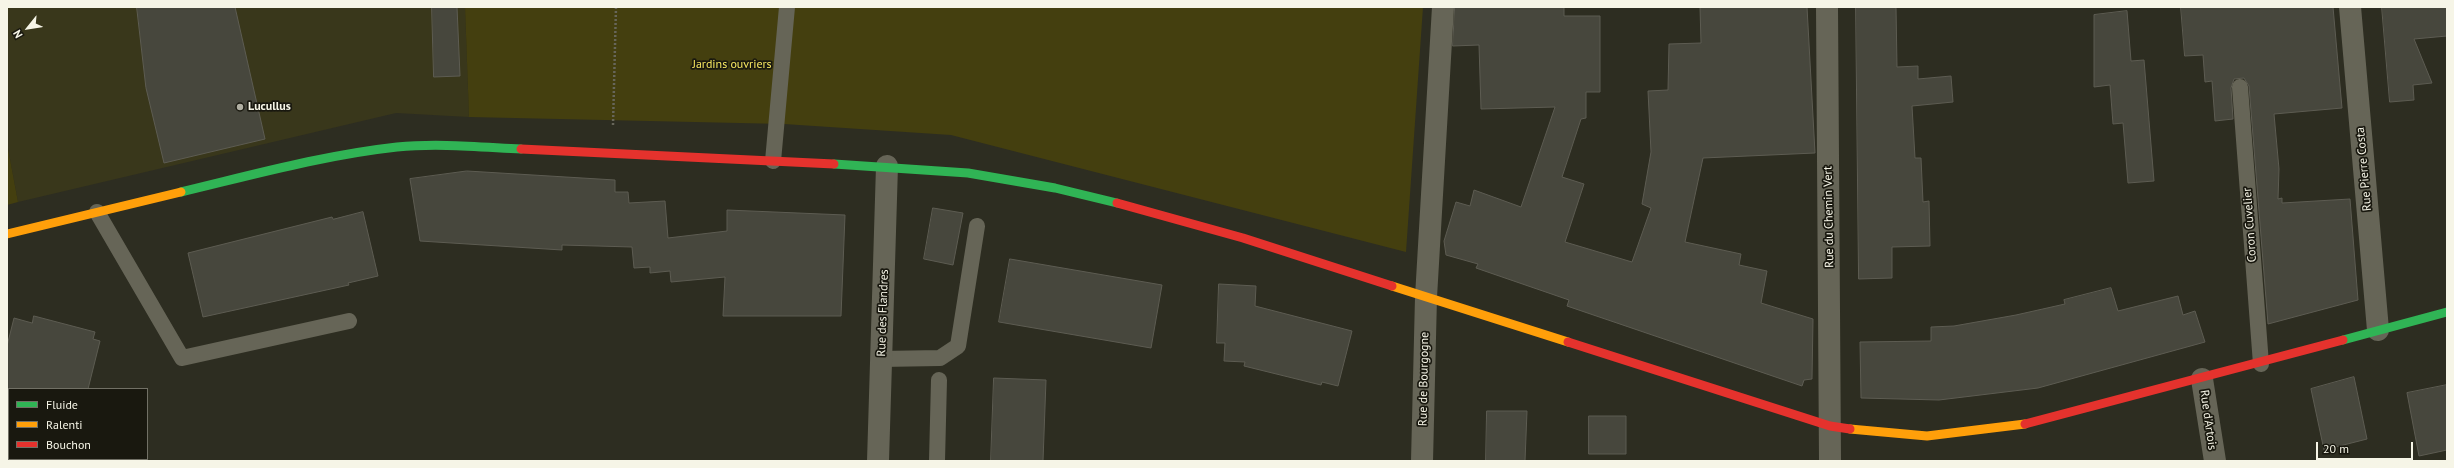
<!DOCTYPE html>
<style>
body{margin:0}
#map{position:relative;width:2454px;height:468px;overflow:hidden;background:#2d2d21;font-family:"PT Sans",sans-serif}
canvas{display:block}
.frame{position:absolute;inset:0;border:8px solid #f6f5e7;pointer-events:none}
.legend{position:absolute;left:8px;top:388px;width:140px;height:72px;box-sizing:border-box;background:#19180f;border:1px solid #717065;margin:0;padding:5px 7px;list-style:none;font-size:12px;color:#f6f5e7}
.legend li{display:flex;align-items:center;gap:8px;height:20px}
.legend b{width:20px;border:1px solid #717065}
.north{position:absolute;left:8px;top:8px;width:40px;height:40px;-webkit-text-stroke:3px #19180f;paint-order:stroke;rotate:240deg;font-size:11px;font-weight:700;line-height:16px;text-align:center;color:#f6f5e7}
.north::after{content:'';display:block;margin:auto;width:14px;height:18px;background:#f6f5e7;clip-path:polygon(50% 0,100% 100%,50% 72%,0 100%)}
.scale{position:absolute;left:2316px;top:442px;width:97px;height:18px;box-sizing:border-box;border:2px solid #f6f5e7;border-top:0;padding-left:5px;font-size:12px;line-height:14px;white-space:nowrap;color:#f6f5e7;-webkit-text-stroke:3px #19180f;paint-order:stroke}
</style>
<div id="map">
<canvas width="2454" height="468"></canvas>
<div class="frame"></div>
<ul class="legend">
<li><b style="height:5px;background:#30b455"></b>Fluide</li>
<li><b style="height:5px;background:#ff9f0a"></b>Ralenti</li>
<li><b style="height:5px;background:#e5322d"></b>Bouchon</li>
</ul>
<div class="north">N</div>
<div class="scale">20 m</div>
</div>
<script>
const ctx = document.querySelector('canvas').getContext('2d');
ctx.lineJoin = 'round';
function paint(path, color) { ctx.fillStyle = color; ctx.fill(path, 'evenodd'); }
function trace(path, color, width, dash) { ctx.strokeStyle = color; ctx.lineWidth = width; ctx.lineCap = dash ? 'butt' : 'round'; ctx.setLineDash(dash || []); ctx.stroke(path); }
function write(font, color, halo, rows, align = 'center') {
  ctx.font = font + ' "PT Sans",sans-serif'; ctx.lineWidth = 3.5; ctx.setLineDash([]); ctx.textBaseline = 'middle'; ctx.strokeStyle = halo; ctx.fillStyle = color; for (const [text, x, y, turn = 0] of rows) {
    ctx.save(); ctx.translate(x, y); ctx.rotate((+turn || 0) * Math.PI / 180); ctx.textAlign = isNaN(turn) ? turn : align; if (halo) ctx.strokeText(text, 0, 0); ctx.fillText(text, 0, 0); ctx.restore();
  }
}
paint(new Path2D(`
 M7 7H465L469 117 396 113 18 202 7 143Z`), '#39371b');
paint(new Path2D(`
 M465 7H1423L1406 252 951 135 784 124 469 117Z
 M7 143 18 202 7 205Z`), '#443f0f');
const building = new Path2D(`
 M137 7H235L265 139 164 163 146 88Z
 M432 7H457L460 76 434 77Z
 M1455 7H1564V16H1600V92H1586V118L1581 119 1562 177 1584 184 1565 242 1632 262 1651 208 1642 204 1651 152 1648 91 1668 90 1669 44 1701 43 1700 7H1807L1815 153 1703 158 1685 242 1741 254 1739 265 1767 271 1761 303 1813 319 1812 379 1804 380 1802 386 1567 306 1569 300 1476 268 1478 264 1446 255 1444 241 1456 202 1470 206 1474 190 1521 207 1555 107 1481 109 1479 45 1453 46Z
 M1856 7H1896L1897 67 1918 66V79L1951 76 1953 102 1912 106 1915 158H1921L1923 202 1929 201 1930 246 1892 247V278L1859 279Z
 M2181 7H2333L2342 108 2274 114 2279 169 2278 199 2282 198V203L2350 199 2358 300 2268 324 2249 86 2244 78 2234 79 2231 88 2233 119 2215 121 2212 81 2205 82 2203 55 2185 56Z
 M2382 7H2447V36L2414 39 2432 83 2413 85 2414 100 2390 102Z
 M2127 11 2131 61 2144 60 2154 181 2128 183 2123 123 2113 124 2110 85 2094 87V15Z
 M467 171 615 180V192H628L629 203 665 201 668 238 727 231V210L845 215 841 316H723L725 277 671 282 670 271 650 273V267L634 268 632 247 562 245V250L420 241 410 179Z
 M933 208 963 213 953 265 924 259Z
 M363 212 378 276 348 283 349 285 203 317 188 253 332 217 333 219Z
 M1010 259 1162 285 1151 348 999 322Z
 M1219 284 1256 286 1255 306 1352 331 1338 386 1322 382 1321 385 1244 366 1245 362 1224 361 1225 343H1217Z
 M2111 288 2118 311 2178 296 2183 315 2195 311 2205 342 2038 388 1939 400 1861 398 1860 342 1931 341V327L1954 326 2016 315 2065 304 2064 300Z
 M34 316 95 332 93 339 100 341 88 389H7V346L14 318 32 323Z
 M2354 377 2367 439 2324 450 2311 389Z
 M994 378 1046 380 1043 461H991Z
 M2447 385V450L2419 456 2407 393Z
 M1487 411H1527L1525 461H1486Z
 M1589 416H1626V454H1589Z`);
paint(building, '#47473d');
trace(building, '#5d5c52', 1);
trace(new Path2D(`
 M613 125 616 7`), '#67665a', 2.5, [2, 2]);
trace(new Path2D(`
 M2240 87 2261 364
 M773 161 787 7
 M97 212 182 358 349 321
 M881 359 940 358 958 346 977 226
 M937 461 939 380`), '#666557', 16);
trace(new Path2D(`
 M1827 7 1830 461
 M2350 7 2378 330
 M2202 379 2215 461
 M878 461 887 166
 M1422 461 1426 297 1443 7`), '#666557', 22);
trace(new Path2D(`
 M834 164 968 173 1055 188 1117 203
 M181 192C252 175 324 155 397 147 438 143 480 147 521 149
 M2343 340 2447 312`), '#30b455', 9);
trace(new Path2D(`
 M7 234 181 192
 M1392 286 1568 342
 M1850 429 1927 436 2025 424`), '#ff9f0a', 9);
trace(new Path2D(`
 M521 149 834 164
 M1117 203 1243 238 1392 286
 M1568 342 1830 426 1850 429
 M2025 424 2343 340`), '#e5322d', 9);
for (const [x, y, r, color] of [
 [240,107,4,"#b0afa2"]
]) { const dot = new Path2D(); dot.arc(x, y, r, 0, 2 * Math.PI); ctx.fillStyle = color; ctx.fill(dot); trace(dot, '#19180f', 1.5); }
write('12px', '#f7e760', '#19180f', [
 ["Jardins ouvriers",732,65]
]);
write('bold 12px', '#f6f5e7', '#19180f', [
 ["Lucullus",248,107]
], 'left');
write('12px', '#f6f5e7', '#19180f', [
 ["Rue Pierre Costa",2364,169,-95],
 ["Rue du Chemin Vert",1829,217,-91],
 ["Coron Cuvelier",2250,225,-94],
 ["Rue des Flandres",883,313,-88],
 ["Rue de Bourgogne",1424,379,-89],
 ["Rue d'Artois",2208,420,82]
]);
</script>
